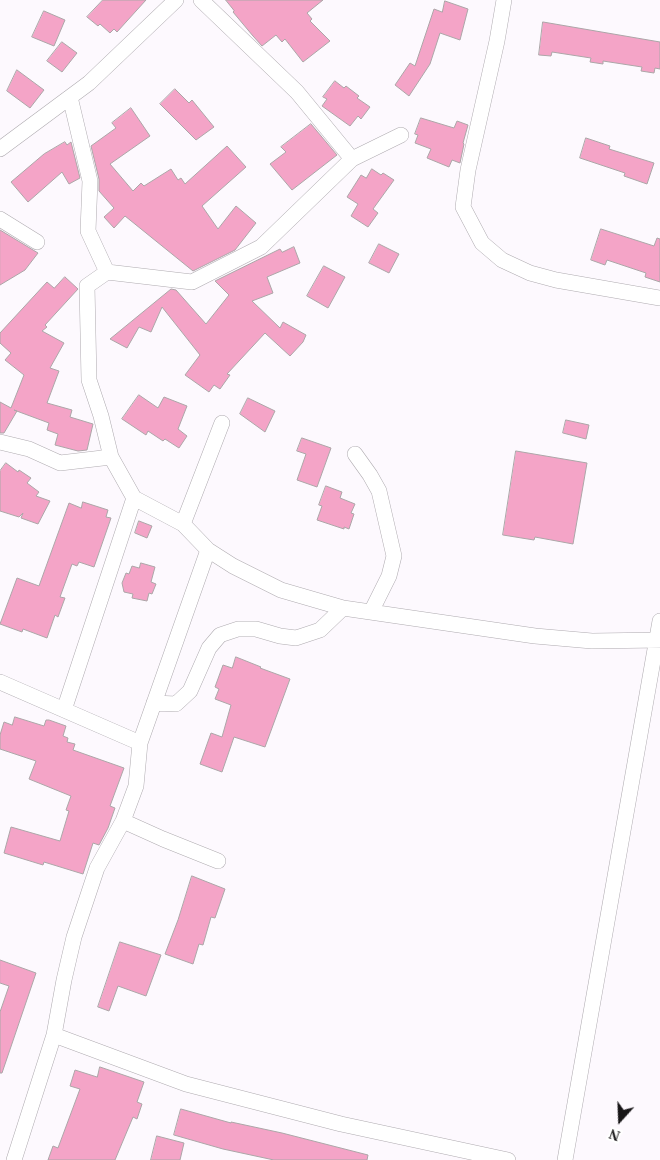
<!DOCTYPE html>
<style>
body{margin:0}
#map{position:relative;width:660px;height:1160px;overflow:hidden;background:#fdf9fe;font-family:"Times New Roman",serif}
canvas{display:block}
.north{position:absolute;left:595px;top:1095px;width:50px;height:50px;-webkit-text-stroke:4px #fff;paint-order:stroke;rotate:200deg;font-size:14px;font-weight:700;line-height:20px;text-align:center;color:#171517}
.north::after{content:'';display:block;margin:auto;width:18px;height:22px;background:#171517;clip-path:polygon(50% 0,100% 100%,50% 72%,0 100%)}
</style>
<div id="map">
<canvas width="660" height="1160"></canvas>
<div class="north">N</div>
</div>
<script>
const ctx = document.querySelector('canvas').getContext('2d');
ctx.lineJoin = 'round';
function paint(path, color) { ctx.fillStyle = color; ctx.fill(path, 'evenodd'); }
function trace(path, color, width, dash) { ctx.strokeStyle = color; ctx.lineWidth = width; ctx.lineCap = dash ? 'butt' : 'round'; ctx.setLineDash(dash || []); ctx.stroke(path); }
const building = new Path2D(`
 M103 0H146L117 32 114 29 110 33 100 24 98 26 87 17Z
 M226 0H323L307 13 312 19 310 21 330 41 303 62 285 39 282 42 276 35 262 46 253 36 233 12 234 11Z
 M445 1 468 9 460 40 440 33 430 64 409 96 395 85 410 63 415 66 434 9 442 12Z
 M44 11 65 20 54 46 32 37Z
 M543 22 660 42V69L655 68 654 73 641 71 642 67 603 61V64L590 62 591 58 552 52 551 56 539 55Z
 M62 42 77 53 62 72 47 61Z
 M17 70 44 90 30 108 7 91Z
 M335 81 344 88 346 86 359 96 357 98 370 107 361 119 358 116 350 126 322 106 327 99 323 97Z
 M175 89 189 103 192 100 214 127 196 140 160 104Z
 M131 108 150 136 110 164 133 191 141 183 144 186 171 169 178 180 181 178 185 184 227 146 246 167 202 206 218 229 236 206 256 223 235 250 193 271 125 216 114 228 104 217 114 208 99 191V179L91 146 116 128 112 123Z
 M421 118 454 128 457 121 468 125 463 143 464 144 460 163 452 160 449 167 427 158 431 149 415 143 418 135 415 134Z
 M311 124 337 155 292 190 270 164 286 152 281 147Z
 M586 138 610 146 609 149 654 163 647 184 624 176 625 173 580 158Z
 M65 142 67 145 71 142 80 178 69 184 62 172 28 202 11 182 44 154Z
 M372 169 381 175 383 173 394 180 373 209 378 213 368 227 351 216 358 204 347 197 361 175 366 178Z
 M601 229 654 246 657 238 660 239V282L645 277 646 273 607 260 605 265 591 260Z
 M0 230 38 253 25 270 0 285Z
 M379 244 399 254 389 273 369 263Z
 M294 247 300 263 267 277 273 293 252 301 280 328 283 322 306 335 303 342 290 356 265 333 227 374 230 375 220 389 214 385 209 392 185 375 200 355 162 307 151 332 139 327 127 348 110 339 171 289 176 290 206 324 229 295 215 281 280 249 282 252Z
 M324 266 345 277 328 308 307 296Z
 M65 277 78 289 45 325 47 327 42 331 64 343 50 368 59 371 47 403 72 410 70 417 93 424 87 450 78 451 55 445 58 434 47 430 49 423 14 410 17 411 4 433H0V402L11 408 24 375 5 360 11 353 0 343V333L47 282 54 288Z
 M139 395 158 408 164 397 187 406 178 429 187 436 179 448 165 439 163 441 148 431 146 435 122 419Z
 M248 398 275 411 265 432 240 414Z
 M566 420 589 425 586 439 563 433Z
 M302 438 331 448 317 487 297 480 306 454 297 451Z
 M516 451 587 463 573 544 535 537 534 540 503 535Z
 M6 463 18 472 19 470 31 478 27 483 39 492 36 496 50 501 38 524 21 518 23 513 19 517 0 511V471Z
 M326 486 342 492 340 498 355 504 351 513 354 514 349 529 344 527V529L317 520 322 506 319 505Z
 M83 502 108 510 106 517 111 518 94 567 79 562 77 566 72 564 60 597 65 598 58 617 55 615 47 638 23 629 22 632 0 624 17 578 39 586 69 503 81 508Z
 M139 521 152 526 147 538 135 533Z
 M141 563 155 567 151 582 156 584 152 594 149 593 147 601 132 598 133 594 124 592 122 583 126 573 129 574 132 566 139 568Z
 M236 657 261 667 260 668 290 679 265 747 234 737 222 772 200 764 211 733 222 737 231 705 215 699 219 689 215 687 223 665 232 668Z
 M15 717 44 726 46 720H49L66 726 63 736 68 738 67 742 75 744 73 750 124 768 110 806 115 808 108 828 99 845 93 843 83 874 44 862 43 865 4 853 11 827 60 841 69 811 66 810 71 796 29 779 36 761 0 749V735L4 722 12 725Z
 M192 876 225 889 215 918 211 917 203 945 199 944 193 964 165 954 178 920Z
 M120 942 161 955 146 996 118 986 109 1011 98 1007Z
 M0 960 36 973 2 1073H0V1012L9 986 0 983Z
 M100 1067 144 1082 137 1102 142 1104 137 1119 133 1117 115 1160H48L53 1146 58 1148 80 1089 70 1086 75 1070 97 1077Z
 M181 1109 231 1123V1122L282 1133 368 1155 367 1160H274L223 1149 174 1135Z
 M157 1136 184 1143 180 1160H151Z`);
paint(building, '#f4a4c7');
trace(building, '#aca6a8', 1);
const minor = new Path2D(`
 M201 0 297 92 352 159
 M504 0 497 41 468 170 463 207 482 243 502 260 530 273 556 280 660 298
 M70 97 90 181 88 231 107 272
 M401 135 352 159 261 247 192 282 107 272 87 286 89 380 101 416 111 457 134 498 183 524 208 550 233 566 281 590 343 608 535 636 592 641 660 640
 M0 149 89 83 176 0
 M0 219 37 242
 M0 442 29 449 60 463 111 457
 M355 454 370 475 379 491 394 556 389 576 371 612
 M183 524 222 423
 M0 682 140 743
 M154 703 176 704 190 691 209 648 220 635 238 629H256L280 636 296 638 320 630 343 608
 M64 710 134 498
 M123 821 163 839 218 861
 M54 1035 186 1084 341 1124 508 1160
 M14 1160 54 1035 64 980 74 937 97 868 123 821 136 786 140 743 208 550
 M565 1160 660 621`);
trace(minor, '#afabb0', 16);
trace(minor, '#fff', 15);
</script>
